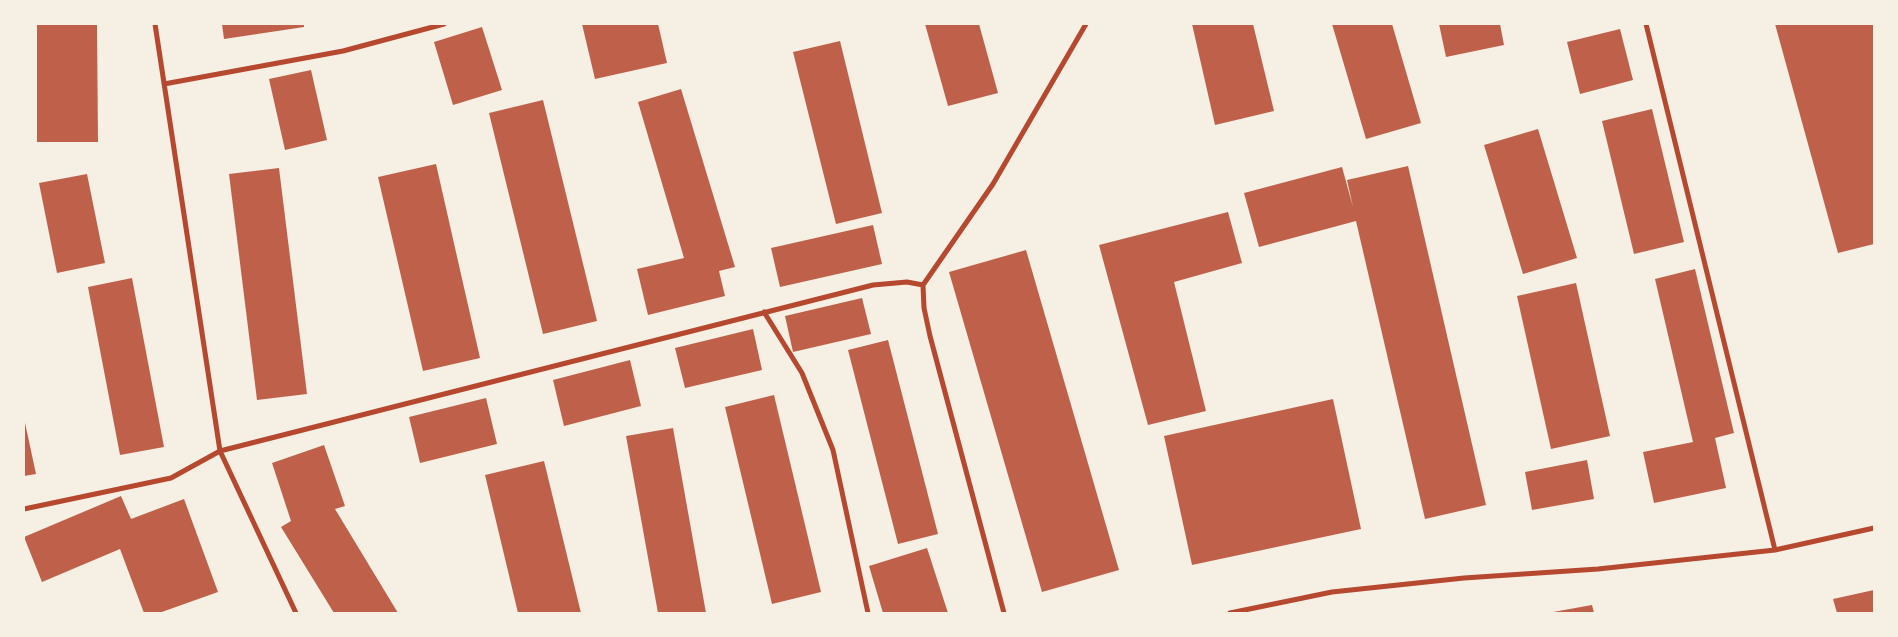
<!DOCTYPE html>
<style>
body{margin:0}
#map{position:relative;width:1898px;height:637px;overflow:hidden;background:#f6efe4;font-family:"Alegreya Sans",sans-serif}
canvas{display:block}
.frame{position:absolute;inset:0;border:25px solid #f6efe4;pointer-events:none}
</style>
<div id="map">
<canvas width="1898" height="637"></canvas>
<div class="frame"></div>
</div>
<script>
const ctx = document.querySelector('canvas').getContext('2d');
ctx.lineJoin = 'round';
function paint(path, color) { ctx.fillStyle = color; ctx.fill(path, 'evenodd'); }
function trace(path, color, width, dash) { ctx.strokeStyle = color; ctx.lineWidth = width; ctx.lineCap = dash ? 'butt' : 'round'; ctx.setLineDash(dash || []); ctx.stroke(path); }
paint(new Path2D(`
 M37 24H97L98 142H37Z
 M222 24H304V27L224 39Z
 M582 24H658L667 63 595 79Z
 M925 24H979L998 93 948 106Z
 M1192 24H1253L1274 111 1215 125Z
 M1332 24H1392L1421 123 1366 139Z
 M1439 24H1500L1504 45 1446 57Z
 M1775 24H1874V244L1838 253Z
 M482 27 502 90 453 105 434 42Z
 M1620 29 1633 80 1580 94 1567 42Z
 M840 41 882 213 836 224 793 52Z
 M311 70 327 140 285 150 269 79Z
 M681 89 735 267 719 271 725 296 648 315 637 269 684 258 638 102Z
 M543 100 597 321 543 334 489 113Z
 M1652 109 1684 242 1634 254 1602 121Z
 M1538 129 1577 258 1523 274 1484 145Z
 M436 164 480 358 423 371 378 177Z
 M1408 166 1486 505 1425 519 1356 221 1259 247 1244 193 1342 167 1353 207 1347 180Z
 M279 168 307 394 257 400 229 174Z
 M87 174 105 263 57 273 39 183Z
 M1228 212 1242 263 1174 282 1206 411 1148 425 1099 245Z
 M873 225 882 264 780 287 771 248Z
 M1026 250 1119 570 1042 592 949 272Z
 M1695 269 1734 433 1715 438 1726 488 1654 503 1643 452 1693 442 1655 279Z
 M132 278 164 447 120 455 88 287Z
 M1576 283 1610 436 1551 449 1517 296Z
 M862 298 871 334 793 352 785 316Z
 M753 329 762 370 685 388 675 348Z
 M888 340 938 534 898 544 848 350Z
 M630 360 641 406 564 426 553 380Z
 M774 395 821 592 772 604 725 407Z
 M486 398 497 444 420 463 409 417Z
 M1333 399 1361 529 1192 565 1164 436Z
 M24 418 36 474 24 476Z
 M673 428 706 613H658L626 436Z
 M324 445 345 506 335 509 398 613H334L281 527 291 521 272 463Z
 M1587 460 1594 499 1532 510 1525 472Z
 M544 461 581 613H518L485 475Z
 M121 496 131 519 184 499 218 592 159 613H144L120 549 42 582 24 537Z
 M927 548 948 613H883L869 566Z
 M1874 590V613H1837L1833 599Z
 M1592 605 1594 613H1553V612Z`), '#bf614a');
trace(new Path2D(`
 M155 24 220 451 296 613
 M1646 24 1775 550
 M164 84 343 51 444 24
 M764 312 802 373 833 450 868 613
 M24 509 171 478 220 451 873 285 907 282 923 285
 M1004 613 930 336 924 308 923 285 993 184 1086 24
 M1230 613 1332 592 1464 578 1598 569 1775 550 1874 528`), '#b5482f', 5);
</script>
